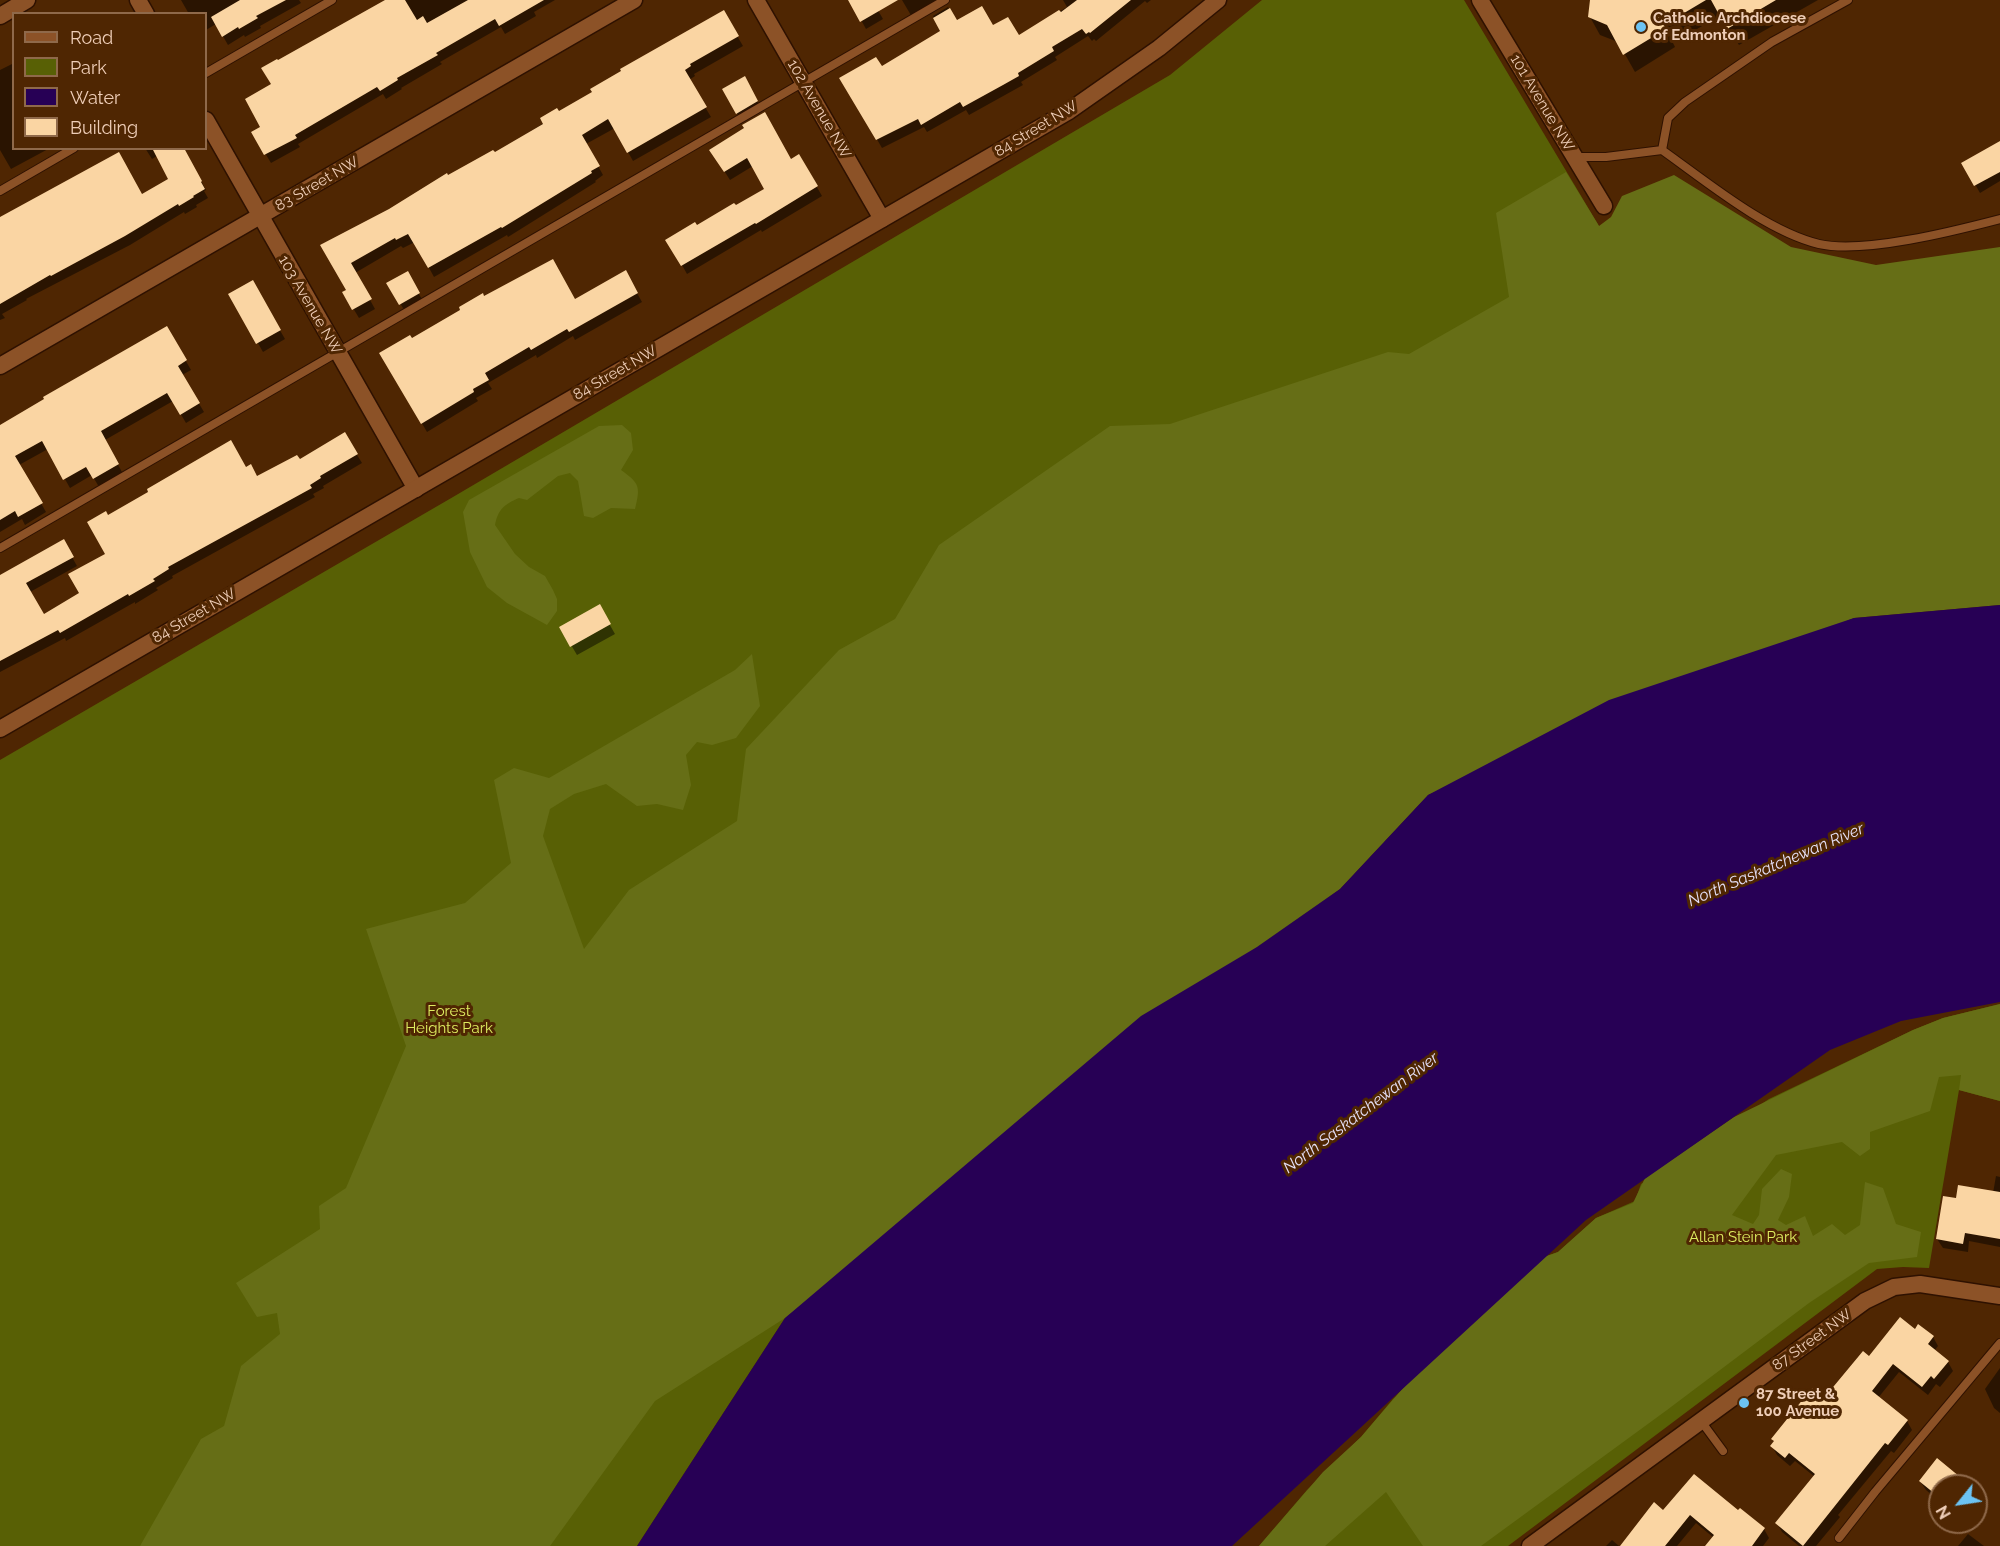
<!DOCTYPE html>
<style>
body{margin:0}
#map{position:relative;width:2000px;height:1546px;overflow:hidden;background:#4f2602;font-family:Raleway,sans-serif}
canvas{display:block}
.legend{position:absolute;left:12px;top:12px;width:195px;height:138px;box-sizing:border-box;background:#4f2602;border:2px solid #8f694a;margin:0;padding:8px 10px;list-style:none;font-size:18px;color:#eecdb7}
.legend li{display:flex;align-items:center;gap:12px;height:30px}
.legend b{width:30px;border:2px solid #8f694a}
.north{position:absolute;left:1928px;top:1474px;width:60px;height:60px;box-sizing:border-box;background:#4f2602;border:2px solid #8f694a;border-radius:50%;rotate:240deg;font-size:16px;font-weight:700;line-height:24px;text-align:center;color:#eecdb7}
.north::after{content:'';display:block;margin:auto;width:21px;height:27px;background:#6cc3f3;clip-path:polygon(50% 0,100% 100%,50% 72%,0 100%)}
</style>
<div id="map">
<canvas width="2000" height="1546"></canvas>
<ul class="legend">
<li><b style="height:8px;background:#8c5227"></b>Road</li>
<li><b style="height:16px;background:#586005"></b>Park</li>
<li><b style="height:16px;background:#270055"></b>Water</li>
<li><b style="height:16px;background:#fad5a3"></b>Building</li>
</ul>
<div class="north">N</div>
</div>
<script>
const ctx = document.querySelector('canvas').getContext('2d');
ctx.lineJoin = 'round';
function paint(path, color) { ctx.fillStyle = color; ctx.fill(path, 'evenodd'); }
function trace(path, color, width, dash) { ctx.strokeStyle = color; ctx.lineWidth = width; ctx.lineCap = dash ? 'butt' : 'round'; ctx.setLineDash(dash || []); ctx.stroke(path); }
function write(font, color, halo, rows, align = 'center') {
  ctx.font = font + ' Raleway,sans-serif'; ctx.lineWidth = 6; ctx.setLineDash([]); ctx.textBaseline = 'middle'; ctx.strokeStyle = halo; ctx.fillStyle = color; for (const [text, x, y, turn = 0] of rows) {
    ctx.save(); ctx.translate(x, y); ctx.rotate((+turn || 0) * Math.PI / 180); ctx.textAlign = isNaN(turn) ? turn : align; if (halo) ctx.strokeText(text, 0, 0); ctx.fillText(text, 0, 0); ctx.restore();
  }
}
paint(new Path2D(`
 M1262 0H1464L1599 226 1428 795 1340 889 785 1318 637 1546H0V760L453 497 1170 75Z
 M2000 1004V1101L1959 1090 1929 1268 1903 1267 1877 1269 1508 1546H1259L1307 1490 1361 1437 1393 1399 1544 1257 1558 1252 1596 1218 1635 1201 1641 1184 1769 1099 1913 1030 1943 1018Z`), '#586005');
paint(new Path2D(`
 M1566 172 1599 226 1611 217 1622 196 1674 175 1791 247 1876 265 2000 247V605L1854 618 1428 795 1340 889 1257 947 785 1318 655 1401 550 1546H140L201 1439 224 1426 241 1366 280 1334 277 1313 257 1317 236 1283 320 1229 319 1206 346 1188 406 1046 366 929 465 903 511 863 494 780 514 768 549 778 735 670 752 654 760 706 736 738 712 745 697 742 686 755 691 785 683 810 657 804 637 806 606 784 574 794 550 809 543 836 584 949 629 890 737 821 746 749 839 650 895 619 939 545 1110 426 1170 424 1388 352 1409 354 1509 297 1496 213Z
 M622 425 631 433 633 450 621 470C639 483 641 486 635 509L611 508 593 518 584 516 578 481 570 473 558 476 527 500 519 498C505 504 498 509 495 525L515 554 529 567 545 576 553 590 557 599V611L547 625 507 603 487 587 470 552 463 512 469 500 599 426Z
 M2000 1004V1101L1959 1090 1961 1075 1939 1077 1930 1111 1870 1132V1149L1860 1156 1842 1142 1776 1155 1732 1215 1753 1224 1759 1215 1762 1189 1781 1169 1792 1174 1789 1197 1778 1220 1786 1225 1805 1216 1813 1236 1832 1224 1845 1235 1860 1225 1865 1182 1883 1188 1896 1224 1921 1232 1917 1257 1869 1263 1809 1303 1667 1410 1481 1546H1423L1386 1492 1325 1546H1259L1323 1472 1361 1437 1433 1353 1544 1257 1558 1252 1596 1218 1633 1203 1645 1178 1734 1117 1913 1030 1943 1018Z`), '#666e16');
paint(new Path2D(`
 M2000 605V1002L1901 1021 1830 1050 1586 1220 1232 1546H637L785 1318 1141 1016 1257 947 1340 889 1428 795 1609 700 1854 618Z`), '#270055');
paint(new Path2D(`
 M181 0H299L301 3 260 26 261 28 245 37 244 35 228 45 216 24 206 30V14H189Z
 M388 0H555L534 12 536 16 505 34 501 27 440 62 442 64 401 88 402 89 386 99 383 94 298 144 300 147 271 163 253 133 262 128 278 62Z
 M850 0H872L883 19 866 29Z
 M902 0H944L912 17Z
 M1063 0H1151L1147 3 1145 1 1096 41 1094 39 1092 41 1088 36 1055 57 1057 60 1021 82 1023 85 969 115 966 110 927 132 924 127 882 148 842 79 881 68 942 32 933 16 948 7 957 22 993 27 1018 37 1067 7Z
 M1592 0H1818L1739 45 1721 15 1673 43 1675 47 1635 72 1618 42 1600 35 1590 17Z
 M723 12 743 46 694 74 695 76 689 80 711 117 633 161 615 128 586 144 603 175 595 181 596 182 508 237 507 235 434 277 415 242 403 248 401 246 355 273 375 309 359 318 344 293 348 291 322 246 448 177 494 154Z
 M14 63V148H50L11 169 0 150V70Z
 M744 78 762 110 742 122 724 90Z
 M2000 143V181L1980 193 1963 163Z
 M145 148H172L188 158 206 190 204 191 208 198 196 205 197 207 185 214 184 212 130 245 26 299 27 300 2 314 5 318 0 320V220L142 196 170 179 157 156 152 159Z
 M711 150 790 161 799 156 822 196 762 232 761 230 687 274 668 240 735 207 766 189 753 166 730 180Z
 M625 272 642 302 575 340 573 336 537 358 536 355 488 383 492 389 476 398 478 401 427 432 381 353 412 340 484 298 575 301Z
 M407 273 424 303 406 313 388 283Z
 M252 282 285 339 263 352 230 294Z
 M167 328 191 370 182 375 204 412 186 423 173 401 105 440 123 474 99 487 92 475 70 488 48 449 19 465 46 512 25 525 22 519 0 532V427Z
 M344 434 362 463 323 486 324 488 313 494 315 497 172 576 173 578 156 588 158 590 135 604V602L66 641 65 638 0 672V577L63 541 77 566 30 592 43 616 81 594 107 554 108 517 245 469 257 478 299 462Z
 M599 606 615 634 577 655 561 628Z
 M1996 1176 2000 1177V1247L1969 1241 1968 1252 1943 1248 1937 1239 1957 1200 1993 1193Z
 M1915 1331 1933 1337 1938 1346 1934 1351 1948 1362 1953 1371 1940 1387 1936 1384 1928 1395 1899 1372 1878 1398 1907 1421 1912 1430 1894 1453 1891 1451 1838 1515 1840 1517 1816 1546H1799L1782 1532 1777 1523 1815 1477 1795 1461 1790 1466 1777 1455 1772 1446 1869 1359Z
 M2000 1368V1413L1994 1408 1985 1389Z
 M1960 1479 1964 1486H1940V1502L1926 1490 1920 1481Z
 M1664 1512 1739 1513 1764 1529 1769 1538 1763 1546H1707L1714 1538 1696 1523 1677 1546H1621Z
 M1968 1534 1984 1546H1958Z
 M1612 1540 1619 1546H1606Z`), '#0007');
paint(new Path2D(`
 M240 0H286L256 16 258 18 239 29 238 27 222 37 211 17Z
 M385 0H405L417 20 423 16 427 23 468 0H544L499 26 495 19 436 53 438 55 397 78 398 80 380 91 377 87 295 135 297 138 264 155 251 132 260 127 245 99 271 84 261 68 277 59 278 60Z
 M848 0H898L860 22Z
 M1077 0H1131L1090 33 1089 32 1086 34 1082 29 1052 47 1054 51 1018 73 1019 76 1003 85 963 107 960 102 921 125 918 119 876 140 839 78 876 57 882 66 940 31 933 18 950 8 957 20 982 6 993 25 1008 17 1019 35 1059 10 1061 12Z
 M1590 0H1706L1664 25 1666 29 1623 55 1607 25 1588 17Z
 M1711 0H1776L1727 29Z
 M724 10 739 36 690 64 691 66 685 70 707 107 627 153 608 119 582 135 600 166 591 171 592 173 502 228 501 227 428 268 408 234 396 240 395 238 351 263 372 299 352 310 342 292 346 290 320 245 389 209 447 173 448 175 493 150 495 152 543 124 540 118 557 108 559 111 592 92 590 89 621 71 620 69Z
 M745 76 758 101 736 114 722 89Z
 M765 112 791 159 799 154 818 186 756 224 755 223 681 266 665 240 695 222 697 225 734 203 736 205 764 189 747 158 724 172 709 150 744 128 742 125Z
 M2000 141V172L1974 186 1961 163Z
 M152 148H184L202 181 201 182 205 189 193 196 194 197 179 206 178 204 125 236 51 276 50 275 0 304V217L119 152 142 194 168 179Z
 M553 259 575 299 626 270 638 293 569 332 567 329 531 350 529 347 485 373 489 380 473 389 474 392 421 424 379 353 410 335 412 338 460 310 459 307 483 293 484 296Z
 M408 271 420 293 399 305 386 283Z
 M253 280 281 330 256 344 228 294Z
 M167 326 187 360 178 366 200 403 180 415 167 393 101 431 119 464 93 479 86 467 63 480 42 441 15 456 43 503 18 517 15 511 0 520V425L44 399 43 397Z
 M345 432 358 454 320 476 321 478 310 485 312 488 168 567 169 569 153 579 155 581 129 596 128 594 60 633 58 630 0 661V575L64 539 74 557 26 583 44 614 79 593 68 574 105 554 87 522 106 511 108 515 148 492 147 489 231 440 246 467 251 464 257 476 297 455 300 459Z
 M600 604 611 624 570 647 559 627Z
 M1958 1185 2000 1192V1239L1965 1233 1963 1244 1936 1239 1943 1196 1956 1198Z
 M1900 1317 1915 1329 1918 1324 1934 1336 1928 1344 1949 1361 1934 1379 1931 1376 1922 1387 1893 1364 1872 1391 1908 1420 1888 1445 1885 1443 1803 1546 1775 1523 1815 1474 1789 1453 1785 1458 1770 1446 1774 1441 1771 1439 1812 1388 1824 1398 1863 1351 1869 1356Z
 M1937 1458 1971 1486H1940V1498L1919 1481Z
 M1694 1474 1738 1510 1740 1508 1765 1528 1752 1546H1705L1714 1535 1690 1515 1665 1546H1620L1654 1502 1663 1510Z`), '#fad5a3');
const service = new Path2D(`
 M206 73 332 0
 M1662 150 1668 118 1685 102 1772 42 1848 0
 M1574 157H1606L1662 150C1707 182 1766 231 1819 244 1864 254 1954 231 2000 219
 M0 191 74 148
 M0 548 945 0
 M1701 1421 1723 1451
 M1839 1538 1875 1492 2000 1343`);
const minor = new Path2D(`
 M138 0 146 14
 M756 0 882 219
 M1480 0 1604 206
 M0 16 27 0
 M206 120 416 489
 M0 366 634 0`);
const tertiary = new Path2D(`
 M1530 1546 1865 1301 1894 1287 1920 1284 2000 1296`);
const secondary = new Path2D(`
 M0 729 1069 111 1159 48 1218 0`);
trace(service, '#2e1100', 10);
trace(minor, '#2e1100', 19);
trace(tertiary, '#2e1100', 19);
trace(secondary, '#2e1100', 19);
trace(service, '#8c5227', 8);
trace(minor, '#8c5227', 16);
trace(tertiary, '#8c5227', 16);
trace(secondary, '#8c5227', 16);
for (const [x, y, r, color] of [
 [1641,27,6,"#6cc3f3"],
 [1744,1403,6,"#6cc3f3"]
]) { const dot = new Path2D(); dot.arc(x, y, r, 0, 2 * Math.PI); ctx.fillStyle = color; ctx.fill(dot); trace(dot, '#4f2602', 2); }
write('bold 15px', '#eecdb7', '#4f2602', [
 ["Catholic Archdiocese",1653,18],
 ["of Edmonton",1653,35],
 ["87 Street &",1756,1394],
 ["100 Avenue",1756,1411]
], 'left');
write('15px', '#eecdb7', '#4f2602', [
 ["101 Avenue NW",1542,103,59],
 ["102 Avenue NW",819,109,60],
 ["84 Street NW",1036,129,-31],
 ["83 Street NW",317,184,-30],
 ["103 Avenue NW",310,305,60],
 ["84 Street NW",615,373,-30],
 ["84 Street NW",194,616,-30],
 ["87 Street NW",1812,1340,-36]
]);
write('15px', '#deed60', '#4f2602', [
 ["Forest",449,1011],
 ["Heights Park",449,1028],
 ["Allan Stein Park",1743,1237]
]);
write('italic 16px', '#e5e0f8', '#4f2602', [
 ["North Saskatchewan River",1776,865,-23],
 ["North Saskatchewan River",1361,1113,-37]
]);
</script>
